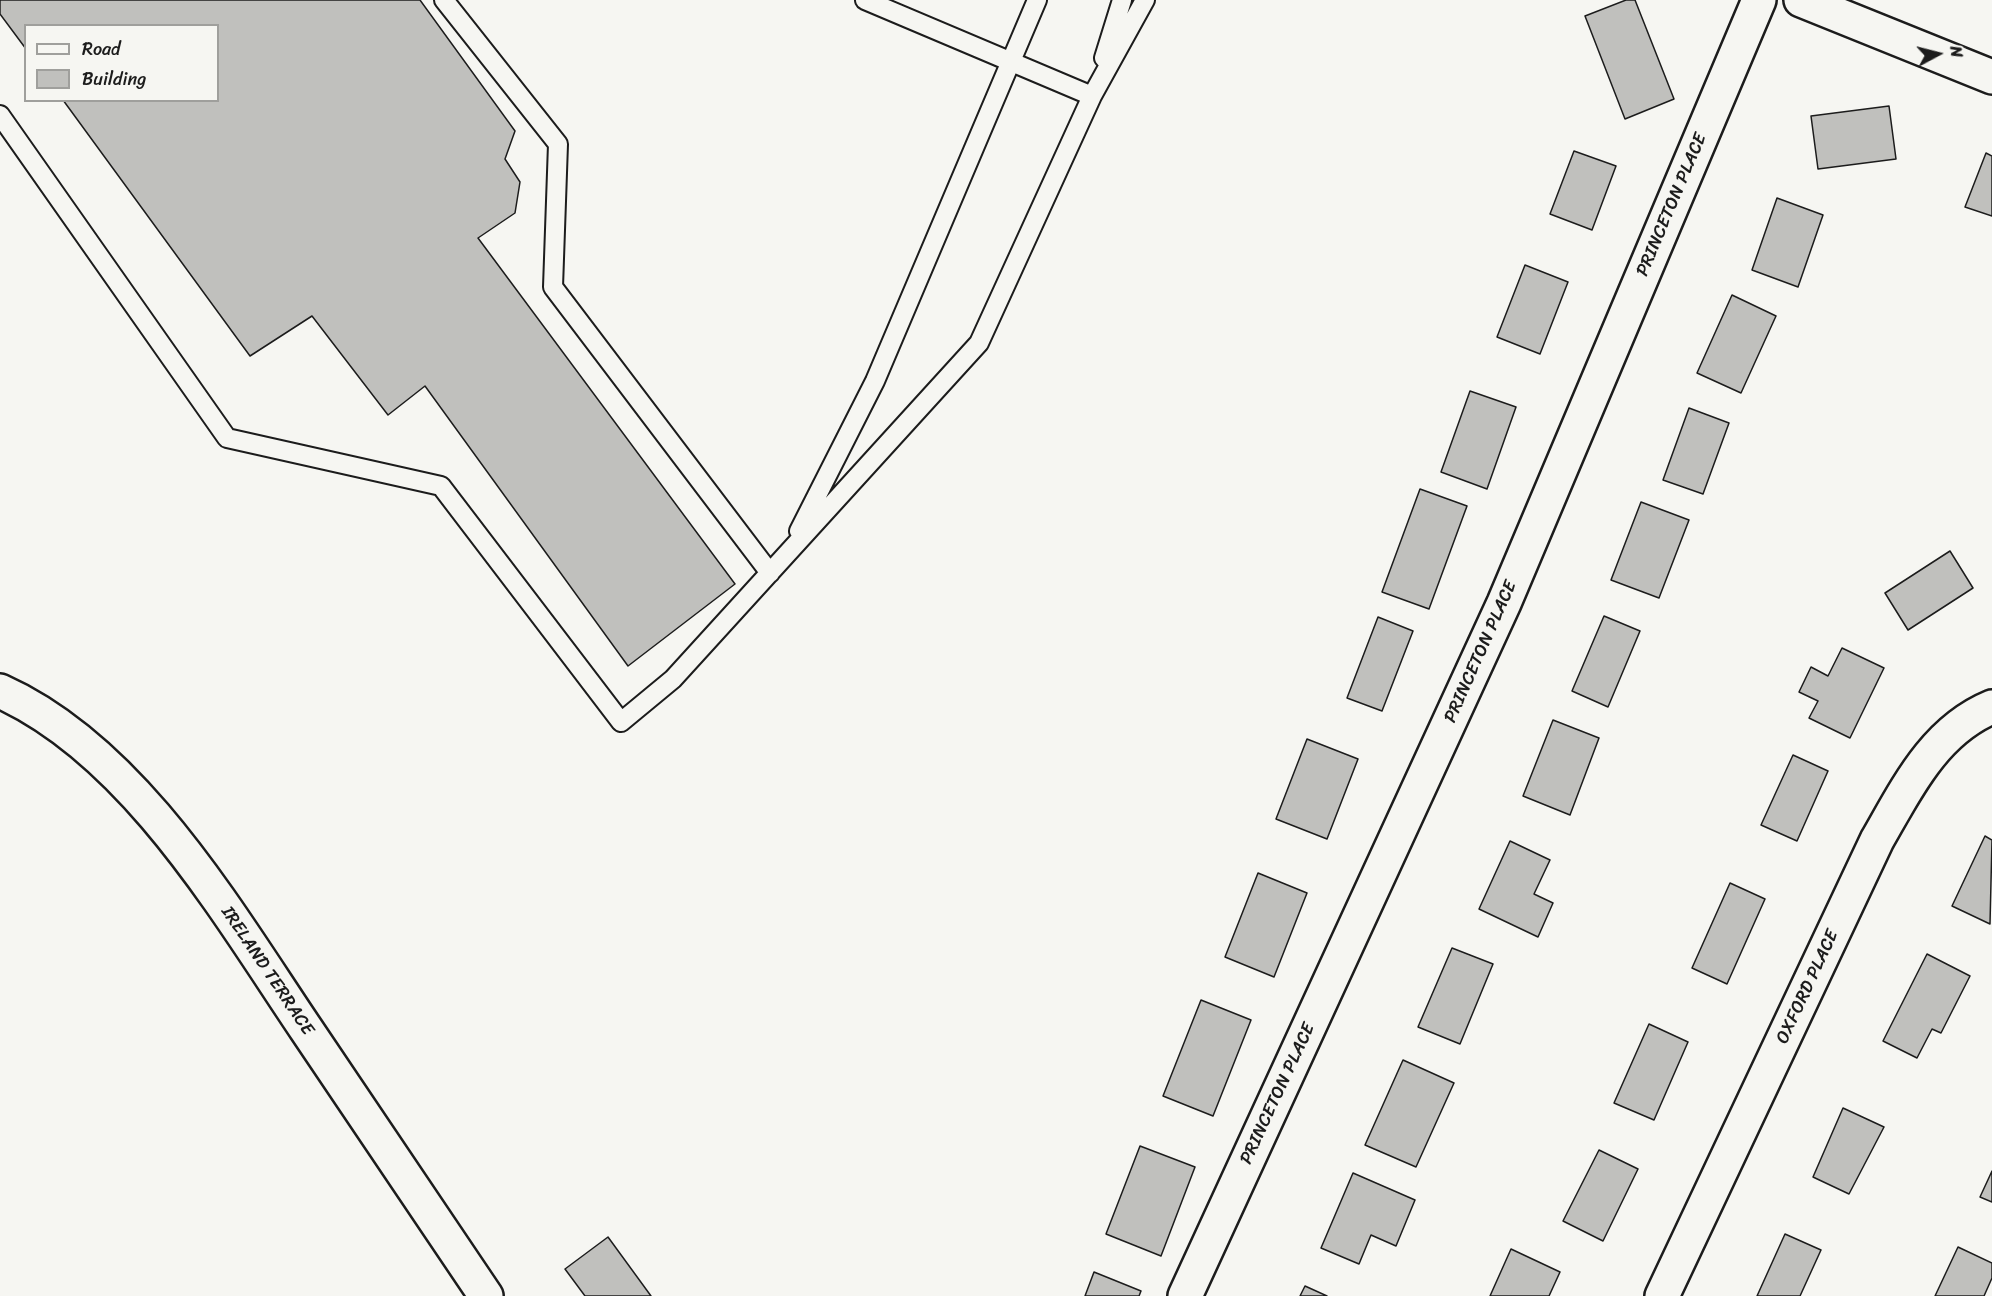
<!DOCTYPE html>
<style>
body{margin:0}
#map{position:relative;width:1992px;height:1296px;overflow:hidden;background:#f6f6f2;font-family:Sriracha,sans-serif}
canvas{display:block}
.legend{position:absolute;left:24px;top:24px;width:195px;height:78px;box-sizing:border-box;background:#f6f6f2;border:2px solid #9f9f9c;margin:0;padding:8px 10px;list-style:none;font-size:18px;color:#1c1c1c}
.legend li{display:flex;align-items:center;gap:12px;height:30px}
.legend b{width:30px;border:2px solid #9f9f9c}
.north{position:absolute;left:1908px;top:24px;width:60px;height:60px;-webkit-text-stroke:4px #f6f6f2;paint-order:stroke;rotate:83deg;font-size:16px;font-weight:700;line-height:24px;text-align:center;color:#1c1c1c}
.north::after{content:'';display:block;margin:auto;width:21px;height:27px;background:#1c1c1c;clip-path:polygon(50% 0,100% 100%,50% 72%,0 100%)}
</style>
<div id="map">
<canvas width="1992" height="1296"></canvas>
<ul class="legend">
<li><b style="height:8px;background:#f6f6f2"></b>Road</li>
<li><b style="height:16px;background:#c0c0bd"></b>Building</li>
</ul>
<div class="north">N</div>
</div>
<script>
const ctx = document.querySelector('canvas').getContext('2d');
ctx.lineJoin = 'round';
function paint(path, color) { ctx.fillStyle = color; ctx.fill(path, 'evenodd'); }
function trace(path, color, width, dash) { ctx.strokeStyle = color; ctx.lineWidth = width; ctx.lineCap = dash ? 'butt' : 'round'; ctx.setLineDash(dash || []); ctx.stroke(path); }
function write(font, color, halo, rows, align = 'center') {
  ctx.font = font + ' Sriracha,sans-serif'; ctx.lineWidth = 4.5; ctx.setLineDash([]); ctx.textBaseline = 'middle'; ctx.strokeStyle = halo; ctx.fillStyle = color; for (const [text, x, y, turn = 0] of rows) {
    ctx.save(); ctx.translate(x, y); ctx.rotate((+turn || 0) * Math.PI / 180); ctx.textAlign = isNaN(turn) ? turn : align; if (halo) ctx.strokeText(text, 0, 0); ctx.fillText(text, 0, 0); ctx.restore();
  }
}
const building = new Path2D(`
 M0 0H420L515 131 505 159 520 182 515 213 478 238 735 584 628 666 425 386 388 415 312 316 250 356 63 100H218V26H26V49L0 14Z
 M1626 0H1635L1674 99 1625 119 1585 16Z
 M1889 106 1896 159 1818 169 1811 116Z
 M1574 151 1616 166 1592 230 1550 214Z
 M1986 153 1992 156V216L1965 207Z
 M1777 198 1823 215 1798 287 1752 270Z
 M1525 265 1568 282 1540 354 1497 337Z
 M1732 295 1776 316 1741 393 1697 373Z
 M1470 391 1516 407 1487 489 1441 472Z
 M1689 408 1729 423 1703 494 1663 480Z
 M1420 489 1467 506 1429 609 1382 592Z
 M1641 502 1689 520 1659 598 1611 580Z
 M1950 551 1973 588 1908 630 1885 593Z
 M1604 616 1640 631 1608 707 1572 691Z
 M1378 617 1413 631 1382 711 1347 698Z
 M1842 648 1884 668 1850 738 1809 718 1818 701 1799 692 1811 667 1828 676Z
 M1553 720 1599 738 1570 815 1523 796Z
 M1307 739 1358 759 1327 839 1276 819Z
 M1793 755 1828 771 1797 841 1761 825Z
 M1985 836 1992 840 1990 924 1952 906Z
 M1510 841 1550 860 1534 894 1553 903 1538 937 1479 909Z
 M1258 873 1307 893 1274 977 1225 957Z
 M1730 883 1765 899 1727 984 1692 968Z
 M1452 948 1493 964 1460 1044 1418 1027Z
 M1927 954 1970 976 1941 1033 1932 1029 1917 1058 1883 1041Z
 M1201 1000 1251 1020 1213 1116 1163 1096Z
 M1649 1024 1688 1042 1654 1120 1614 1103Z
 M1403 1060 1454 1083 1416 1167 1365 1145Z
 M1843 1108 1884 1127 1849 1194 1813 1177Z
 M1140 1146 1195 1167 1161 1256 1106 1234Z
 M1599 1150 1638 1169 1603 1241 1563 1221Z
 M1992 1171V1202L1980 1197Z
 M1353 1173 1415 1200 1396 1246 1371 1235 1359 1264 1321 1248Z
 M1785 1234 1821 1250 1800 1296H1757Z
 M608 1237 651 1296H585L565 1269Z
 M1958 1247 1992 1263V1278L1984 1296H1935Z
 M1511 1249 1560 1272 1549 1296H1490Z
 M1094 1272 1141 1291 1139 1296H1085Z
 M1305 1286 1327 1296H1300Z`);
paint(building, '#c0c0bd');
trace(building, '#1c1c1c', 1.5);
const lane = new Path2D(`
 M444 0 558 144 553 287 770 573
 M865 0 1092 96
 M1104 58 1122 0
 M0 115 227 438 441 486 621 722 673 679 979 343 1092 96 1145 0
 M799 531 875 381 1037 0`);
const street = new Path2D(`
 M1801 0 1992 77
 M0 691C134 751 227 912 306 1029 366 1118 426 1207 486 1296
 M1185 1296 1504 603 1759 0
 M1662 1296 1877 840C1907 788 1934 731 1992 707`);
trace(lane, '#1c1c1c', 22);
trace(street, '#1c1c1c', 38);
trace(lane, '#f6f6f2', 18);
trace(street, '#f6f6f2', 33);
write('18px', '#1c1c1c', '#f6f6f2', [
 ["PRINCETON PLACE",1672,205,-67],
 ["PRINCETON PLACE",1481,652,-66],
 ["IRELAND TERRACE",267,971,56],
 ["OXFORD PLACE",1808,987,-65],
 ["PRINCETON PLACE",1278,1094,-65]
]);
</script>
